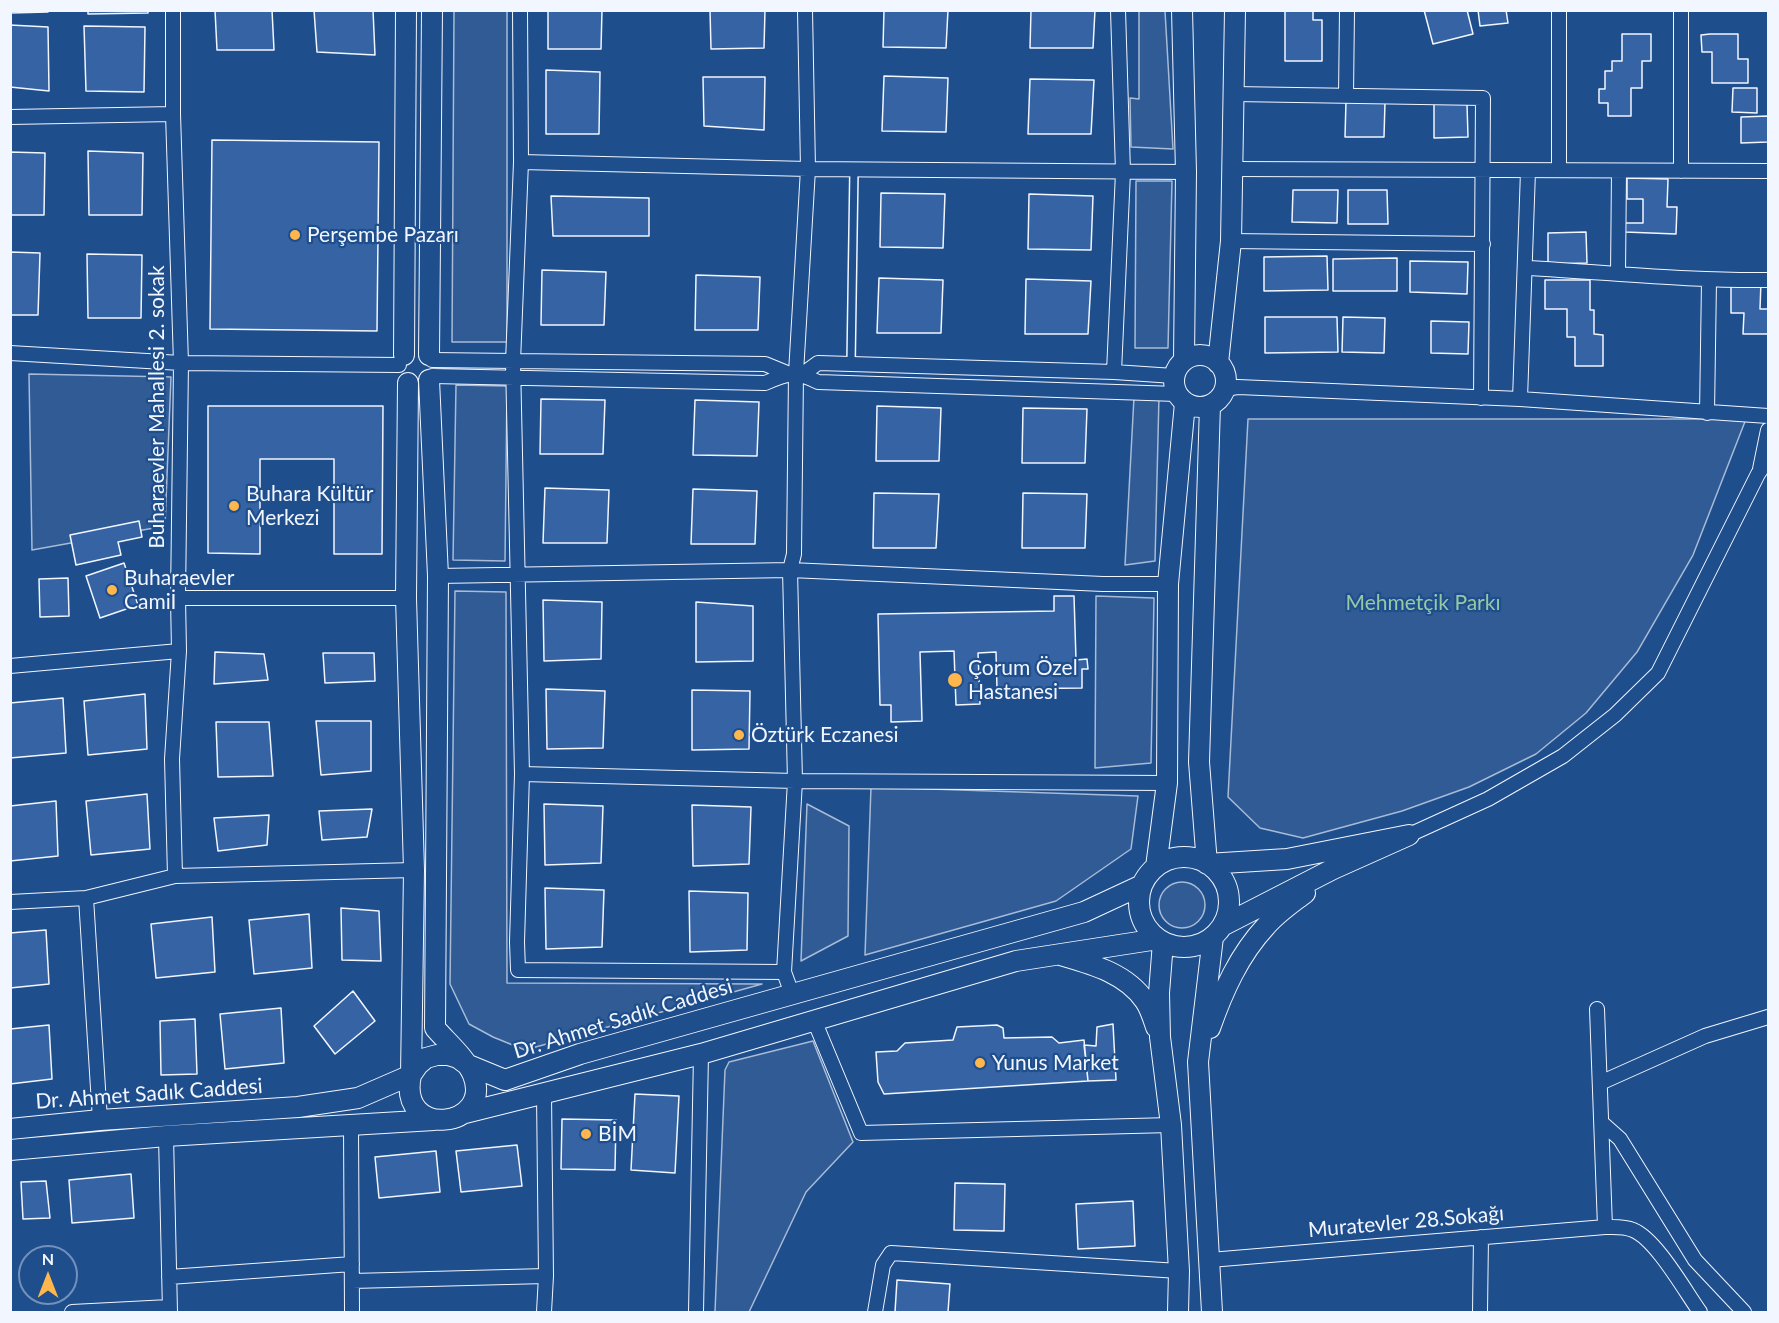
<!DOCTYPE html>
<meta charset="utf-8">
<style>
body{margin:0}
#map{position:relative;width:1779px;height:1323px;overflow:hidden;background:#1f4e8c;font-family:Lato,sans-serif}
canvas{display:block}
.frame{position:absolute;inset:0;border:12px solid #f2f6ff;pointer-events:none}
.north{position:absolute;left:18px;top:1245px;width:60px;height:60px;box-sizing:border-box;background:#1f4e8c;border:2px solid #7391ba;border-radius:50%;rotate:0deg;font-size:16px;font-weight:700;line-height:24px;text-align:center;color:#f2f6ff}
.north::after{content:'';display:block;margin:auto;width:21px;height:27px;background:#ffb74d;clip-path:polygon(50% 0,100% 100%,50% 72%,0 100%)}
</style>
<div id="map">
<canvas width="1779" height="1323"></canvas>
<div class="frame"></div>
<div class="north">N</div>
</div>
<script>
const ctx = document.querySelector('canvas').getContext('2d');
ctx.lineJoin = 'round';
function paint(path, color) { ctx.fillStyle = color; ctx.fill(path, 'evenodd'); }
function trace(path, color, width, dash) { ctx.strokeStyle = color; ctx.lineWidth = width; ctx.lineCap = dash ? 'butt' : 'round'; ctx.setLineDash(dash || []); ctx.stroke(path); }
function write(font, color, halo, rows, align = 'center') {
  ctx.font = font + ' Lato,sans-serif'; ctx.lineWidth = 4.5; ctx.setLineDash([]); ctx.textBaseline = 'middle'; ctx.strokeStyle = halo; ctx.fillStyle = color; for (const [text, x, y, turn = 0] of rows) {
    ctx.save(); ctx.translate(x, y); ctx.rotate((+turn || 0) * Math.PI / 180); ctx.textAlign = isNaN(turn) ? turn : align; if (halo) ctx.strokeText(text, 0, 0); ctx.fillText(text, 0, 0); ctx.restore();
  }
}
const built = new Path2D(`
 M454 11H507V342H452Z
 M1139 11H1165L1173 149 1131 147 1130 98 1139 99Z
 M1136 181H1172L1168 348H1135Z
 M29 374 171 377 165 526 32 550Z
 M456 385 507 386 505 561 453 560Z
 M1159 396 1155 561 1125 565 1134 397Z
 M1248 419H1746L1693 555 1637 652 1586 713 1536 754 1469 787 1402 811 1303 838 1260 828 1228 797Z
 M455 591 506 592 507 983 762 984 525 1050 493 1037 469 1024 450 984Z
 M1096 596 1154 598 1151 763 1095 768Z
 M871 787 1138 796 1131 849 1056 901 865 955Z
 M807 804 849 826 848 936 801 961Z
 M1159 905a23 23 0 1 1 46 0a23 23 0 1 1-46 0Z
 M813 1041 853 1142 806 1192 749 1312H715L725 1070 729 1062Z`);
paint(built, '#305b95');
trace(built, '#a8bbd7', 1.5);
const building = new Path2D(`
 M10 10H48V12L10 13Z
 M88 10H148V13L88 14Z
 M215 10H272L274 50H217Z
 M314 10H373L375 55 317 52Z
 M548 10H602L601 49H548Z
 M710 10H765L764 48 711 49Z
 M884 10H948L946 48 883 47Z
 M1031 10H1095L1093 48H1030Z
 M1285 10H1313V20H1322V61H1285Z
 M1424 10H1467L1473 34 1433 44Z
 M1478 10H1506L1508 23 1480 26Z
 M10 25 48 27 49 91 10 87Z
 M84 26 145 27 144 92 86 91Z
 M1622 34H1651V61H1642V88H1631V116H1608V103H1599V89H1605V71H1612V61H1622Z
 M1710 34H1738V59H1748V83H1712V52H1702L1701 35Z
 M546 70 600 72 599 134H546Z
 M884 76 948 78 946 132 882 131Z
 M703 77H765L764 130 704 126Z
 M1030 79 1094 80 1091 134H1028Z
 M1733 88H1757V113L1732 112Z
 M1346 101 1385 102 1384 137H1345Z
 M1434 104H1467L1468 137 1434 138Z
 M1768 116V142L1741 143V117Z
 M212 140 379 142 377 331 210 329Z
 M88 151 143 153 142 215H89Z
 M10 152 45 153 44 215H10Z
 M1627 178 1668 179 1667 207H1677L1676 234 1625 232V223H1643V199H1627Z
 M1293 190H1338L1337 223 1292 222Z
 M1348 190H1387L1388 224H1348Z
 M881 193 945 194 943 248 880 247Z
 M1029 194 1093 196 1091 250 1028 249Z
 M551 196 649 198V236H553Z
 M1586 232 1587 263 1548 264V233Z
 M10 252 40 253 38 315H10Z
 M87 254 142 255 141 318H88Z
 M1327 256 1328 290 1264 291V257Z
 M1397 258V291H1333V259Z
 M1410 261 1468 262 1467 294 1410 292Z
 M542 270 606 272 604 325H541Z
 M696 275 760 277 758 330H695Z
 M879 278 943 280 941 333H877Z
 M1026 279 1091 281 1088 334H1025Z
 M1545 280H1590V310H1594V334L1603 335V366H1575V337H1567V309H1545Z
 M1731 281H1761L1760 309H1768V334H1743L1744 313H1731Z
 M1265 317H1337L1338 352 1265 353Z
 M1343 317 1385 318 1384 353 1342 352Z
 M1431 321 1469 322 1468 354 1431 353Z
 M541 399 605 400 603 454H540Z
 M695 400 759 402 757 456 693 455Z
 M208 406H383L382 554H334V459H260V554L208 553Z
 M877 406 941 408 939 461H876Z
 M1023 408 1087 409 1085 463H1022Z
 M545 488 609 490 607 543H543Z
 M693 489 757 491 755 544H691Z
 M874 493 939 494 936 548H873Z
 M1023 493 1087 494 1085 548H1022Z
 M139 521 142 537 118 542 121 555 76 565 70 535Z
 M124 563 138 605 100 618 86 576Z
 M68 578 69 616 40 617 39 579Z
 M1054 596H1074L1076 660 1087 659 1088 669H1082V688L997 689 996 652 978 653 980 704 956 705 954 651 920 652 922 721 891 722V705H880L878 614 1054 611Z
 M543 600 602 602 601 659 544 661Z
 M696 602 753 606V661L696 662Z
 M215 652 264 654 268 680 214 684Z
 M323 653H374L375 681 325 683Z
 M546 689 605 691 603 748 547 749Z
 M692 690 750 691 749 749 692 750Z
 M145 694 147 749 88 755 84 701Z
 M63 698 66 753 10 758V703Z
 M316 721H371V771L321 775Z
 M216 722H269L273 776 218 777Z
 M147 794 150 849 91 855 86 801Z
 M56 801 58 856 10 861V806Z
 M544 804 603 806 601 863 545 865Z
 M692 805 751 807 749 864 693 866Z
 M372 809 367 837 322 840 319 811Z
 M269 815 267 845 218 851 214 818Z
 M545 888 604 890 602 947 546 949Z
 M689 891 748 893 747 950 690 952Z
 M341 908 379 911 381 961 342 960Z
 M309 914 312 968 254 974 249 920Z
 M212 917 215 972 156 978 151 924Z
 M46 930 49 984 10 988V933Z
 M353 991 375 1021 335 1054 314 1026Z
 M281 1008 284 1063 225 1069 220 1014Z
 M195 1019 197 1074 161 1075 160 1021Z
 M1113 1024 1116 1080 1088 1081 1084 1045 1096 1046 1097 1027Z
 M49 1025 52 1079 10 1084V1029Z
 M997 1025 1003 1028 1004 1038 1052 1037 1059 1043 1084 1040 1088 1081 884 1094 878 1082 876 1052 897 1051 905 1043 953 1040 957 1027Z
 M635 1094 679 1096 675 1173 631 1170Z
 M562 1119 616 1120 615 1170 561 1169Z
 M517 1145 522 1186 461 1192 456 1151Z
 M436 1151 440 1192 379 1198 375 1157Z
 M131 1174 134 1218 72 1223 69 1180Z
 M46 1181 50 1218 23 1219 21 1182Z
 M955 1183 1005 1184 1004 1231 954 1230Z
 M1133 1201 1135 1246 1078 1249 1076 1204Z
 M897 1280 950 1284 948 1312H895Z`);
paint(building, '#3563a3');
trace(building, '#f2f6ff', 1.5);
const lane = new Path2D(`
 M851 364 854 169`);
const street = new Path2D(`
 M173 10V114L181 363 178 598 179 651 172 759 175 876
 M520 10 521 162 513 362 522 774 517 942 518 970 784 972
 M1681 10V171
 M1234 94 1483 98 1481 398
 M1346 96 1347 10
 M10 117 173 114
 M521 162 808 169 1186 172
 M1234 169 1768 171
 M1559 170V10
 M1231 241 1483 244
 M1526 268C1607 272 1687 281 1768 280
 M1618 273 1619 171
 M10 353 181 363 399 365
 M432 360 765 364 787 373
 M1114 372 1123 172 1118 10
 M803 374 818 363 1114 372 1174 376
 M432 376 765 383C788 373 795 370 818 382L1177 394
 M1224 389 1238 387 1520 399 1768 416
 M1520 399 1528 171
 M1707 413 1709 281
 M1760 469 1768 430
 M438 576 790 570 1103 584H1168
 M178 598H406
 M10 666 179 651
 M522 774 795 781 1167 783
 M1409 835 1488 799 1563 756 1615 715 1658 673 1758 474 1768 459
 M86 898 100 1120
 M10 902 86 898 175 876 414 870
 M792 994 784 972 795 781 790 570 794 554 796 373 808 169 805 10
 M1597 1009 1605 1227C1614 1227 1624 1226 1633 1230 1656 1239 1685 1291 1700 1312
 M814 1020 861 1133 1171 1125
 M1600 1083 1705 1036 1768 1017
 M544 1094 546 1276 544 1312
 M1602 1123 1620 1139 1695 1260 1744 1312
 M351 1126 352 1312
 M166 1136 170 1312
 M1210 1260 1605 1227
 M169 1277 352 1264
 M352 1281 546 1276
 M72 1312 169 1307
 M696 1312 701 1054
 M875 1312 883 1265 891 1253 1179 1271
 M1480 1312 1481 1237`);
const secondary = new Path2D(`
 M1182 10 1186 172 1184 360
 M404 355 406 10
 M429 355 432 10
 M1174 381a26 26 0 1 1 52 0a26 26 0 1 1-52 0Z
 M1218 363 1231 241 1235 10
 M408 383 406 598 414 870 411 1075C397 1141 494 1128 473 1075 466 1058 447 1042 435 1028L438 576 429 380
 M1210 405 1199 762 1207 864 1287 859 1409 835 1333 869 1222 926
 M1139 902a45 45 0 1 1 90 0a45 45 0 1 1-90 0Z
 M1156 867 1167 783 1168 584 1185 403
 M1163 942 1159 993 1160 1037 1171 1125 1179 1271 1178 1312
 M1060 955C1091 964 1126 973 1145 1001 1150 1008 1153 1018 1156 1027
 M1210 1028C1223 991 1239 955 1266 926 1277 913 1292 903 1305 893
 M465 1113 701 1054 1016 961 1158 939
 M10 1129 100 1120 298 1107 358 1098 411 1075 418 1065 426 1058 437 1055H448L458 1058 466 1064 505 1080 580 1054 1084 912 1142 885
 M10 1150 166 1136 434 1120
 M1212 1312 1198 1062 1213 937`);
trace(lane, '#f2f6ff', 10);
trace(street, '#f2f6ff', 16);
trace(secondary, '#f2f6ff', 22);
trace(lane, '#1f4e8c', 7);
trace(street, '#1f4e8c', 14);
trace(secondary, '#1f4e8c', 20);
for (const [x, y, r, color] of [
 [295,235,6,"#ffb74d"],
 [234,506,6,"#ffb74d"],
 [112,590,6,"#ffb74d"],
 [955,680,8,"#ffb74d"],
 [739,735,6,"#ffb74d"],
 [980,1063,6,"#ffb74d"],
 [586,1134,6,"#ffb74d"]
]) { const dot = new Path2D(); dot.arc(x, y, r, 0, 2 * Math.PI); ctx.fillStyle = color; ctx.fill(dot); trace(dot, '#1f4e8c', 2); }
write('21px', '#f2f6ff', '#1f4e8c', [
 ["Perşembe Pazarı",307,235],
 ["Buhara Kültür",246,494],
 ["Merkezi",246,518],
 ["Buharaevler",124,578],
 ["Camiİ",124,602],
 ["Çorum Özel",968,668],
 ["Hastanesi",968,692],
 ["Öztürk Eczanesi",751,735],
 ["Yunus Market",992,1063],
 ["BİM",598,1134]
], 'left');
write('21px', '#f2f6ff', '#1f4e8c', [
 ["Buharaevler Mahallesi 2. sokak",157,407,-90],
 ["Dr. Ahmet Sadık Caddesi",623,1019,-17],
 ["Dr. Ahmet Sadık Caddesi",149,1094,-4],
 ["Muratevler 28.Sokağı",1406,1222,-5]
]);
write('21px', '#97c8a6', '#1f4e8c', [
 ["Mehmetçik Parkı",1423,603]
]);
</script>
